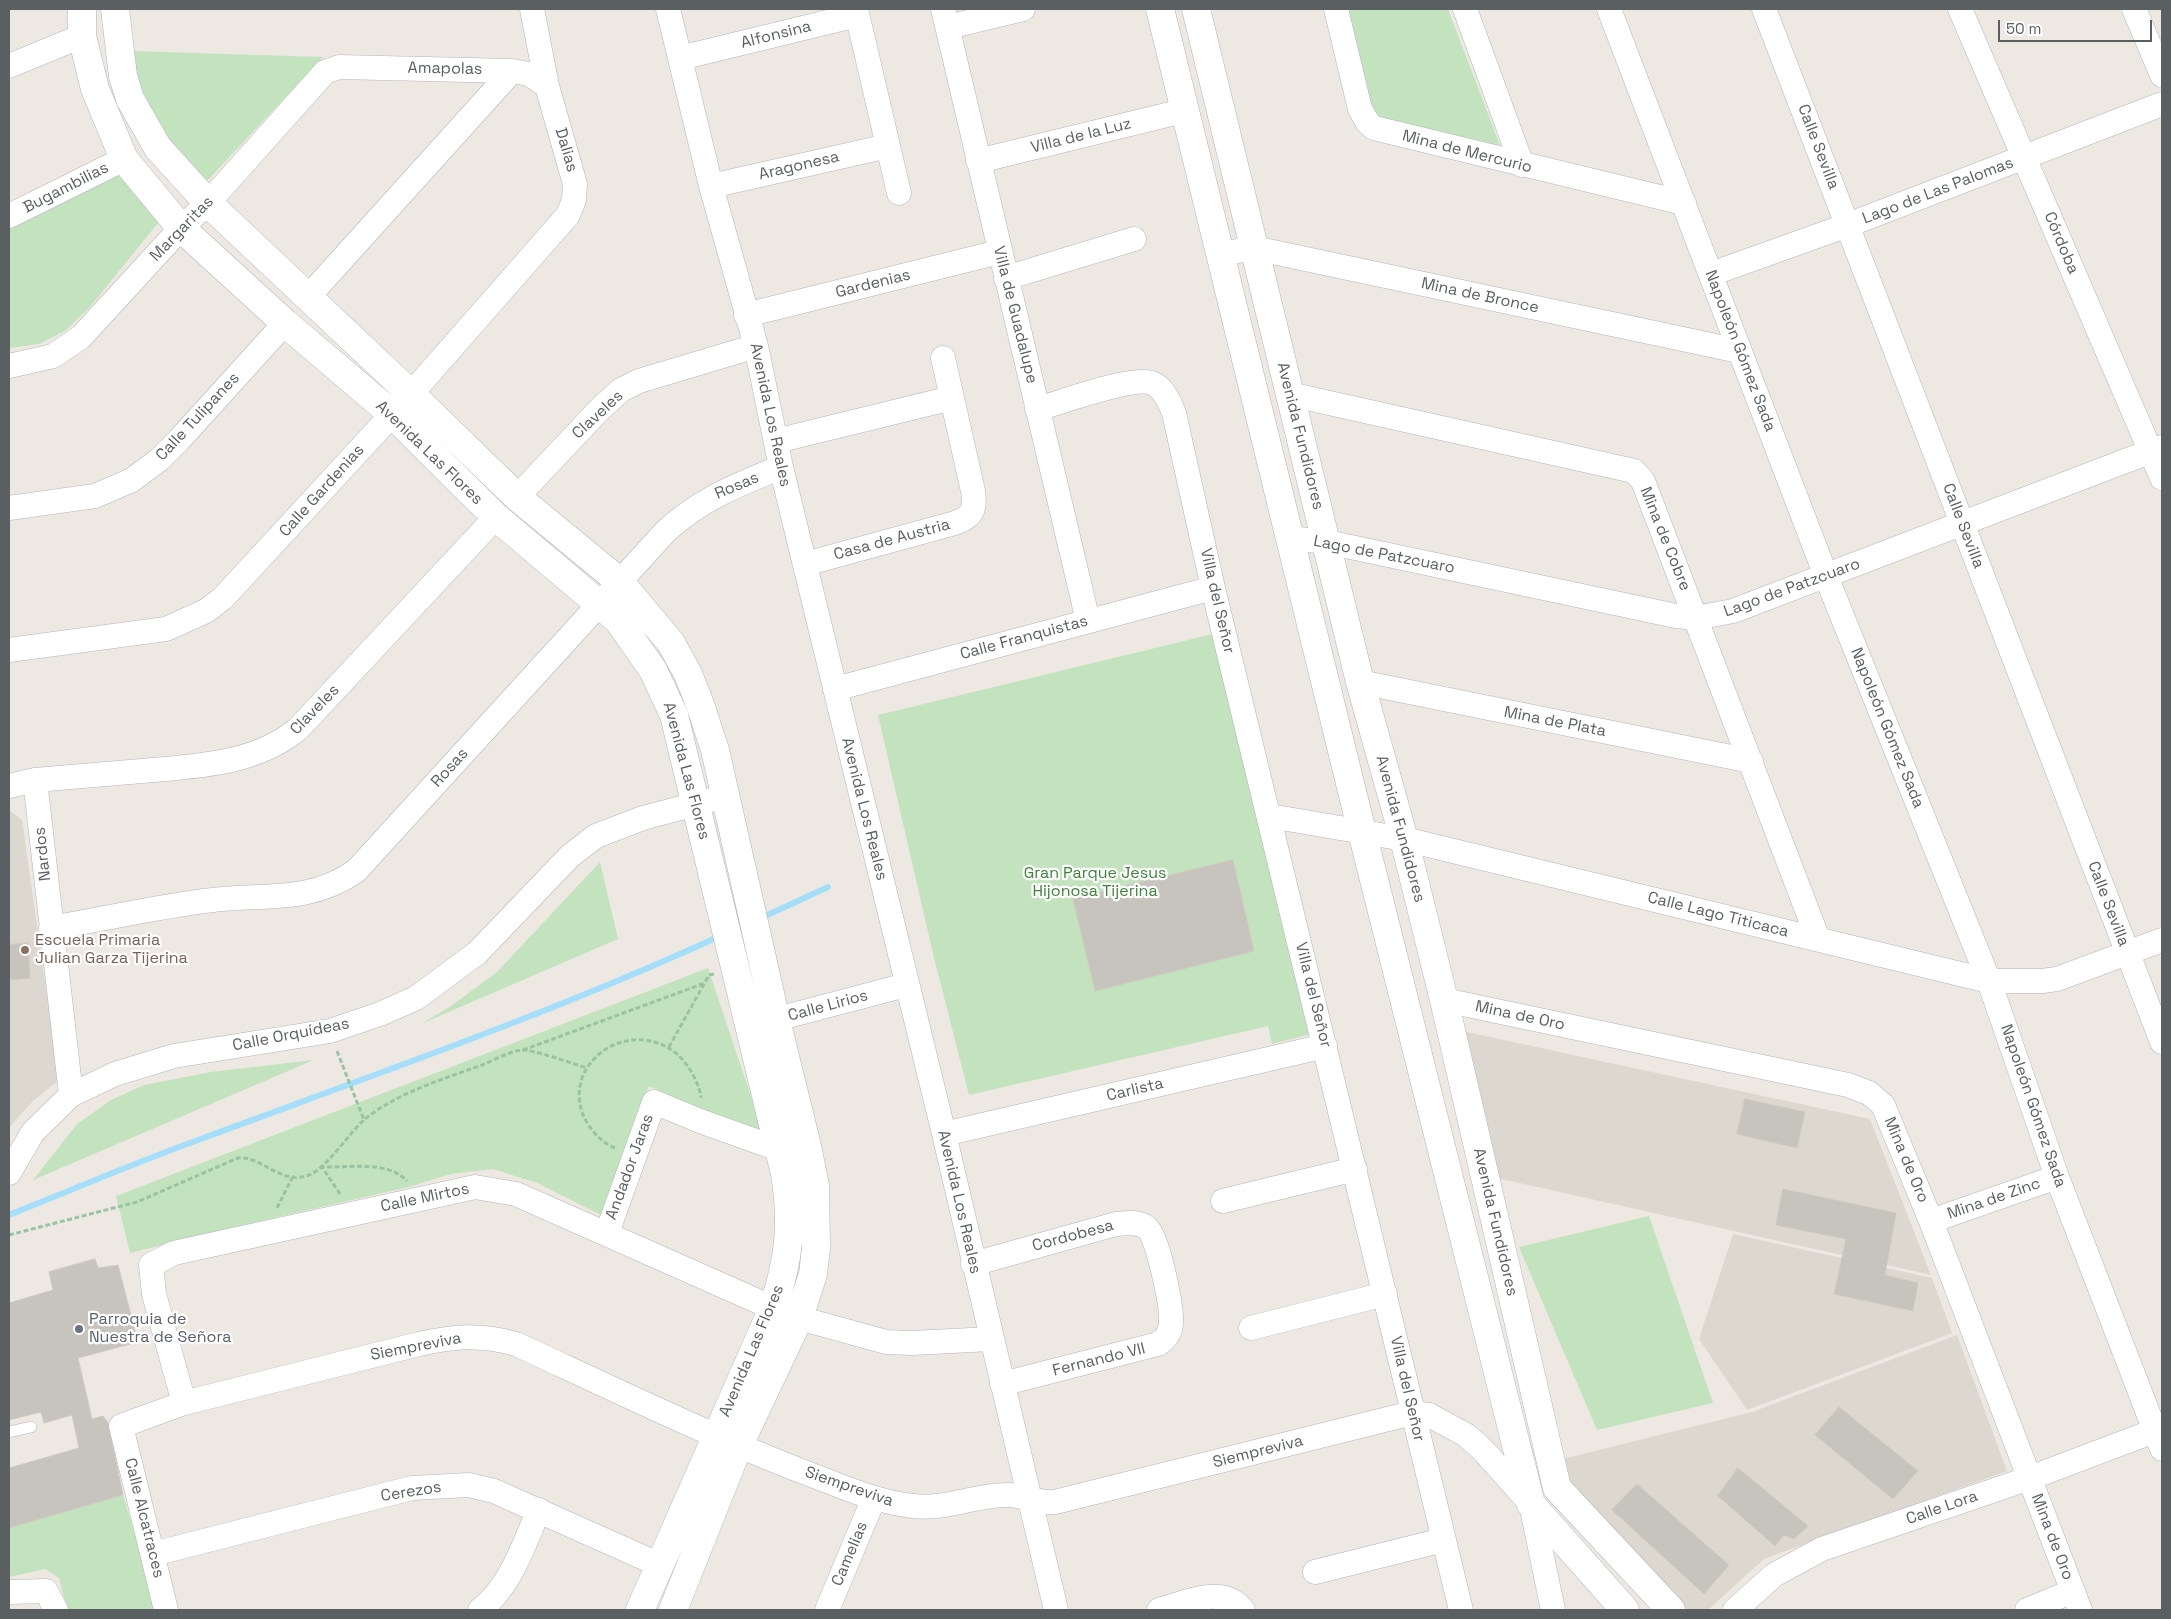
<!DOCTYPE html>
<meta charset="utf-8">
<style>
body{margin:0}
#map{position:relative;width:2171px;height:1619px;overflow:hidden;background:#ede9e2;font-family:"Space Grotesk",sans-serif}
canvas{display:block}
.frame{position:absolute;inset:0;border:10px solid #5a5f62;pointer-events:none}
.scale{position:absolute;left:1998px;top:20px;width:154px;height:22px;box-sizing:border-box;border:2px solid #5a5f62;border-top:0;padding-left:6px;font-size:15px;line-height:18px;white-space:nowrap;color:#5a5f62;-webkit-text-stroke:4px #fff;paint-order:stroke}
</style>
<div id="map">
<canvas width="2171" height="1619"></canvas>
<div class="frame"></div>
<div class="scale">50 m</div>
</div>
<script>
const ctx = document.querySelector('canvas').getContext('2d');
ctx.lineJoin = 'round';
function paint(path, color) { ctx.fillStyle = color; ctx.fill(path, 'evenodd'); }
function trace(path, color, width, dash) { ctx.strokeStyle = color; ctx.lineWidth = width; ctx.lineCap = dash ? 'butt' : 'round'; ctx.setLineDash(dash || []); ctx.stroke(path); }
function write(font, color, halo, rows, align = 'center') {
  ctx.font = font + ' "Space Grotesk",sans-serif'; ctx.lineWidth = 4.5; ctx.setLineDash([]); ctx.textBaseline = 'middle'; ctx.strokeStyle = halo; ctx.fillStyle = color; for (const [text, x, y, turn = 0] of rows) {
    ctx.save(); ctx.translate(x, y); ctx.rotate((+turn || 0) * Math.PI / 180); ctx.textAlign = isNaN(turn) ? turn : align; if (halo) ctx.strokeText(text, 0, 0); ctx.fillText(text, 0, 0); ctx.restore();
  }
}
paint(new Path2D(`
 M9 810 22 820 59 1080 32 1102 9 1128Z
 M1462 1031 1870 1119 1931 1275 1497 1178Z
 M1733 1234 1932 1278 1952 1333 1747 1410 1699 1339Z
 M1957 1335 2007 1471 1764 1559 1708 1610H1684L1565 1479 1562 1459 1752 1412Z`), '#dcd8d0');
paint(new Path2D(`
 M1347 9H1448L1502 151 1372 124Z
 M130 51 323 57 207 181 178 155 142 95Z
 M117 172 162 218 90 307 65 331 39 344 9 348V228Z
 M1213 634 1311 1034 1272 1044 1268 1026 969 1095 934 958 878 715Z
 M600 862 618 939 421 1024 451 1006 497 972Z
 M708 968 765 1138 649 1086 603 1216 537 1183 493 1169 451 1174 409 1187 273 1218 130 1253 116 1196Z
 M314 1060 33 1180 77 1124 111 1100 144 1085 211 1072Z
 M1649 1216 1713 1403 1597 1430 1519 1247Z
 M123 1495 144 1564 155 1610H67L59 1578 45 1569 9 1577V1528Z`), '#c3e3bf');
trace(new Path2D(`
 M761 918 828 887
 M9 1215C72 1190 134 1163 198 1140 373 1075 550 1014 720 936`), '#a4defb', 6);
const building = new Path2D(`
 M1233 860 1254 951 1095 991 1073 899Z
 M28 943 30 978 9 980V945Z
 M1745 1099 1805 1112 1797 1148 1737 1134Z
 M1783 1189 1896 1213 1885 1275 1918 1283 1913 1311 1834 1294 1846 1239 1776 1225Z
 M95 1259 98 1268 118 1265 138 1342 78 1358 92 1419 103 1416 108 1423 123 1495 9 1528V1468L79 1448 72 1415 44 1423 41 1412 9 1420V1303L53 1290 49 1272Z
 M1839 1407 1918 1471 1893 1499 1815 1435Z
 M1738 1468 1808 1526 1794 1539 1784 1535 1775 1546 1718 1496Z
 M1637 1484 1729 1565 1704 1594 1612 1510Z`);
paint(building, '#c7c4be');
trace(building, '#d1cac1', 1);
const lane = new Path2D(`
 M9 1432 31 1427`);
const street = new Path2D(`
 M668 9 711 186 756 346 781 467 944 1134 1056 1610
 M856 9 899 193
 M943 9 1088 621
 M1336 9 1360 109 1368 123 1374 128 1684 203
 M1465 9 1522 165
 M1609 9 1826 576 1989 981 2057 1177 2162 1449
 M1764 9 2162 1042
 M1960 9 2162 478
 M2134 9 2162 75
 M948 27 1023 9
 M680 58 857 15
 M9 66 82 36
 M978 161 1183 111
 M711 186 888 146
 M9 216 124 159
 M1221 254 1254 248 1739 351
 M1711 274 1848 225 2162 104
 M1006 278 1134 239
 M308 297 512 71
 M746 315 999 252
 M9 366 53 356 81 337 181 228 208 203 325 72 339 67 512 71 529 74 547 86
 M1289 394 1634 471 1643 481 1818 939
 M1037 409C1060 403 1136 374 1154 384 1164 389 1170 403 1174 413L1213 588 1461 1610
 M776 441 952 398
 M517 497 600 409 621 390 639 381 756 346
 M9 508 95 496 132 480 160 459 179 440 285 323
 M1289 538 1327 542 1676 616 1696 618 1733 611 2162 447
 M805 564 955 523C972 517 976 510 973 491L943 358
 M9 650 166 629 206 611 223 598 411 394 568 215 574 200 575 184 547 86 532 9
 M1360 682 1751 761
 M835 689 1213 588
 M35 780 71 1095
 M9 786 35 780C71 777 106 774 142 771 196 766 254 765 298 729L496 517
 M1270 816 1404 839 1989 981H2042L2057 979 2162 940
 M51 928C105 919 159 906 213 900 265 894 310 903 356 871L666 531C701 499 737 485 781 467
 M1444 1000 1848 1085 1869 1093 1883 1105 1931 1221 2080 1610
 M758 1024 906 985
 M944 1134 1325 1046
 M9 1173 33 1132 71 1095 115 1074 174 1056 330 1031 380 1014 416 998 477 953 570 856 596 836 643 818 726 796
 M1223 1201 1355 1169
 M1931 1221 2057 1177
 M607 1233 654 1102 700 1121 778 1149
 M973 1264 1116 1224C1126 1223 1138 1221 1147 1228 1158 1237 1172 1306 1171 1322 1171 1332 1166 1339 1158 1344L1002 1384
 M799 1318 886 1342 912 1343 991 1339
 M1251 1328 1385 1294
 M184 1403 154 1294 151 1265 174 1253 475 1187 516 1194 773 1308
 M153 1554 412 1488 469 1485 494 1491 660 1565
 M1315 1572 1443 1540
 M9 1592 46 1591 56 1610
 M166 1610 121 1426 184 1403 419 1344C455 1336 480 1334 516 1344 611 1388 704 1433 801 1471 837 1484 874 1502 913 1506 944 1510 975 1495 1007 1495 1024 1495 1038 1504 1055 1502L1412 1413 1429 1415 1466 1435 1483 1450 1531 1504 1553 1610
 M480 1610C511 1586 523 1546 539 1510
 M827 1610 874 1498
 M1159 1610C1186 1603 1222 1584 1243 1610
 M1735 1610 1774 1575 1822 1549 2030 1478 2162 1428
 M2027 1610 2073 1591`);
const secondary = new Path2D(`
 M82 9V36L95 89 124 159 181 228 285 323 392 414 496 517 618 620 653 670 674 715 785 1174C793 1224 789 1260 773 1308L640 1610
 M115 9 123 76 130 99 158 148 208 203 411 394 517 497 620 582 671 643 688 674 700 704 715 750 776 1020 807 1146 815 1186 816 1248 813 1274 799 1318 738 1447 673 1610
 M1160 9 1362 832 1531 1504 1625 1610
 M1196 9 1360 682 1404 839 1444 1000 1557 1488 1671 1610`);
trace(lane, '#b3b5b9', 12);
trace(street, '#b3b5b9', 25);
trace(secondary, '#b1b6b9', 29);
trace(new Path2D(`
 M669 1047 709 975 714 974
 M523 1050 705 983
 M337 1051 364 1120
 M615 1148C604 1144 596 1135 589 1126 552 1070 627 1011 678 1055 688 1064 700 1084 701 1098
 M340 1194 322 1167C348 1168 388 1160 407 1181
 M277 1208 292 1178
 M9 1235 137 1202 238 1158C263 1156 281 1186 309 1175 327 1168 348 1134 365 1119 399 1092 441 1080 482 1065 494 1060 508 1052 521 1050 532 1049 574 1064 587 1068`), '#99c4a1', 3, [5, 2.5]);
trace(lane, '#fff', 11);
trace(street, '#fff', 24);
trace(secondary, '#fff', 28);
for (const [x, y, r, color] of [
 [25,950,5,"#8d6e63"],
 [79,1329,5,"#6b7280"]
]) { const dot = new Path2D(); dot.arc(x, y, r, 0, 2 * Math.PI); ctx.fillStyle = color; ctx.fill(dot); trace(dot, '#fff', 2); }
write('16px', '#5a5f62', '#fff', [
 ["Alfonsina",776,35,-14],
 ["Amapolas",445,69,1],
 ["Villa de la Luz",1081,136,-14],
 ["Calle Sevilla",1818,147,69],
 ["Dalias",566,150,74],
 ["Mina de Mercurio",1467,152,14],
 ["Aragonesa",799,166,-13],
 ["Bugambilias",66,188,-27],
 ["Lago de Las Palomas",1938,191,-21],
 ["Margaritas",182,229,-46],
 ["Córdoba",2061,243,67],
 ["Gardenias",873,284,-14],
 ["Mina de Bronce",1480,296,12],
 ["Villa de Guadalupe",1015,315,76],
 ["Napoleón Gómez Sada",1740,351,69],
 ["Claveles",598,415,-43],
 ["Avenida Los Reales",770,415,78],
 ["Calle Tulipanes",198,417,-47],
 ["Avenida Fundidores",1300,436,76],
 ["Avenida Las Flores",429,453,44],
 ["Rosas",737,486,-23],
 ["Calle Gardenias",322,491,-48],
 ["Calle Sevilla",1963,526,69],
 ["Mina de Cobre",1665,539,68],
 ["Casa de Austria",892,540,-15],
 ["Lago de Patzcuaro",1384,555,11],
 ["Lago de Patzcuaro",1792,588,-20],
 ["Villa del Señor",1217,601,77],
 ["Calle Franquistas",1024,638,-15],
 ["Claveles",315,710,-46],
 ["Mina de Plata",1555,722,11],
 ["Napoleón Gómez Sada",1887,728,68],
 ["Rosas",450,768,-48],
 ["Avenida Las Flores",686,771,75],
 ["Avenida Los Reales",864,809,76],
 ["Avenida Fundidores",1400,829,75],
 ["Nardos",43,854,-96],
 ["Calle Sevilla",2108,904,69],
 ["Calle Lago Titicaca",1718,915,14],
 ["Villa del Señor",1313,995,76],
 ["Calle Lirios",828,1006,-15],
 ["Mina de Oro",1520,1016,12],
 ["Calle Orquídeas",291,1035,-11],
 ["Carlista",1135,1090,-13],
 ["Napoleón Gómez Sada",2033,1106,71],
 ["Mina de Oro",1906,1160,67],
 ["Andador Jaras",630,1167,-70],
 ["Calle Mirtos",425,1198,-12],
 ["Mina de Zinc",1994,1199,-19],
 ["Avenida Los Reales",959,1202,77],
 ["Avenida Fundidores",1495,1222,77],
 ["Cordobesa",1073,1236,-15],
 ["Siempreviva",416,1347,-11],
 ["Avenida Las Flores",752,1351,-67],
 ["Fernando VII",1099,1360,-14],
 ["Villa del Señor",1407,1389,77],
 ["Siempreviva",1258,1452,-14],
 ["Siempreviva",849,1487,19],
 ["Cerezos",411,1492,-9],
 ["Calle Lora",1942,1508,-19],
 ["Calle Alcatraces",144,1518,76],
 ["Mina de Oro",2052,1537,69],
 ["Camelias",850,1554,-67]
]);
write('16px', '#3d8339', '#fff', [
 ["Gran Parque Jesus",1095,874],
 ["Hijonosa Tijerina",1095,892]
]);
write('16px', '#785e54', '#fff', [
 ["Escuela Primaria",35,941],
 ["Julian Garza Tijerina",35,959]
], 'left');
write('16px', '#5b616d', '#fff', [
 ["Parroquia de",89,1320],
 ["Nuestra de Señora",89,1338]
], 'left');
</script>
